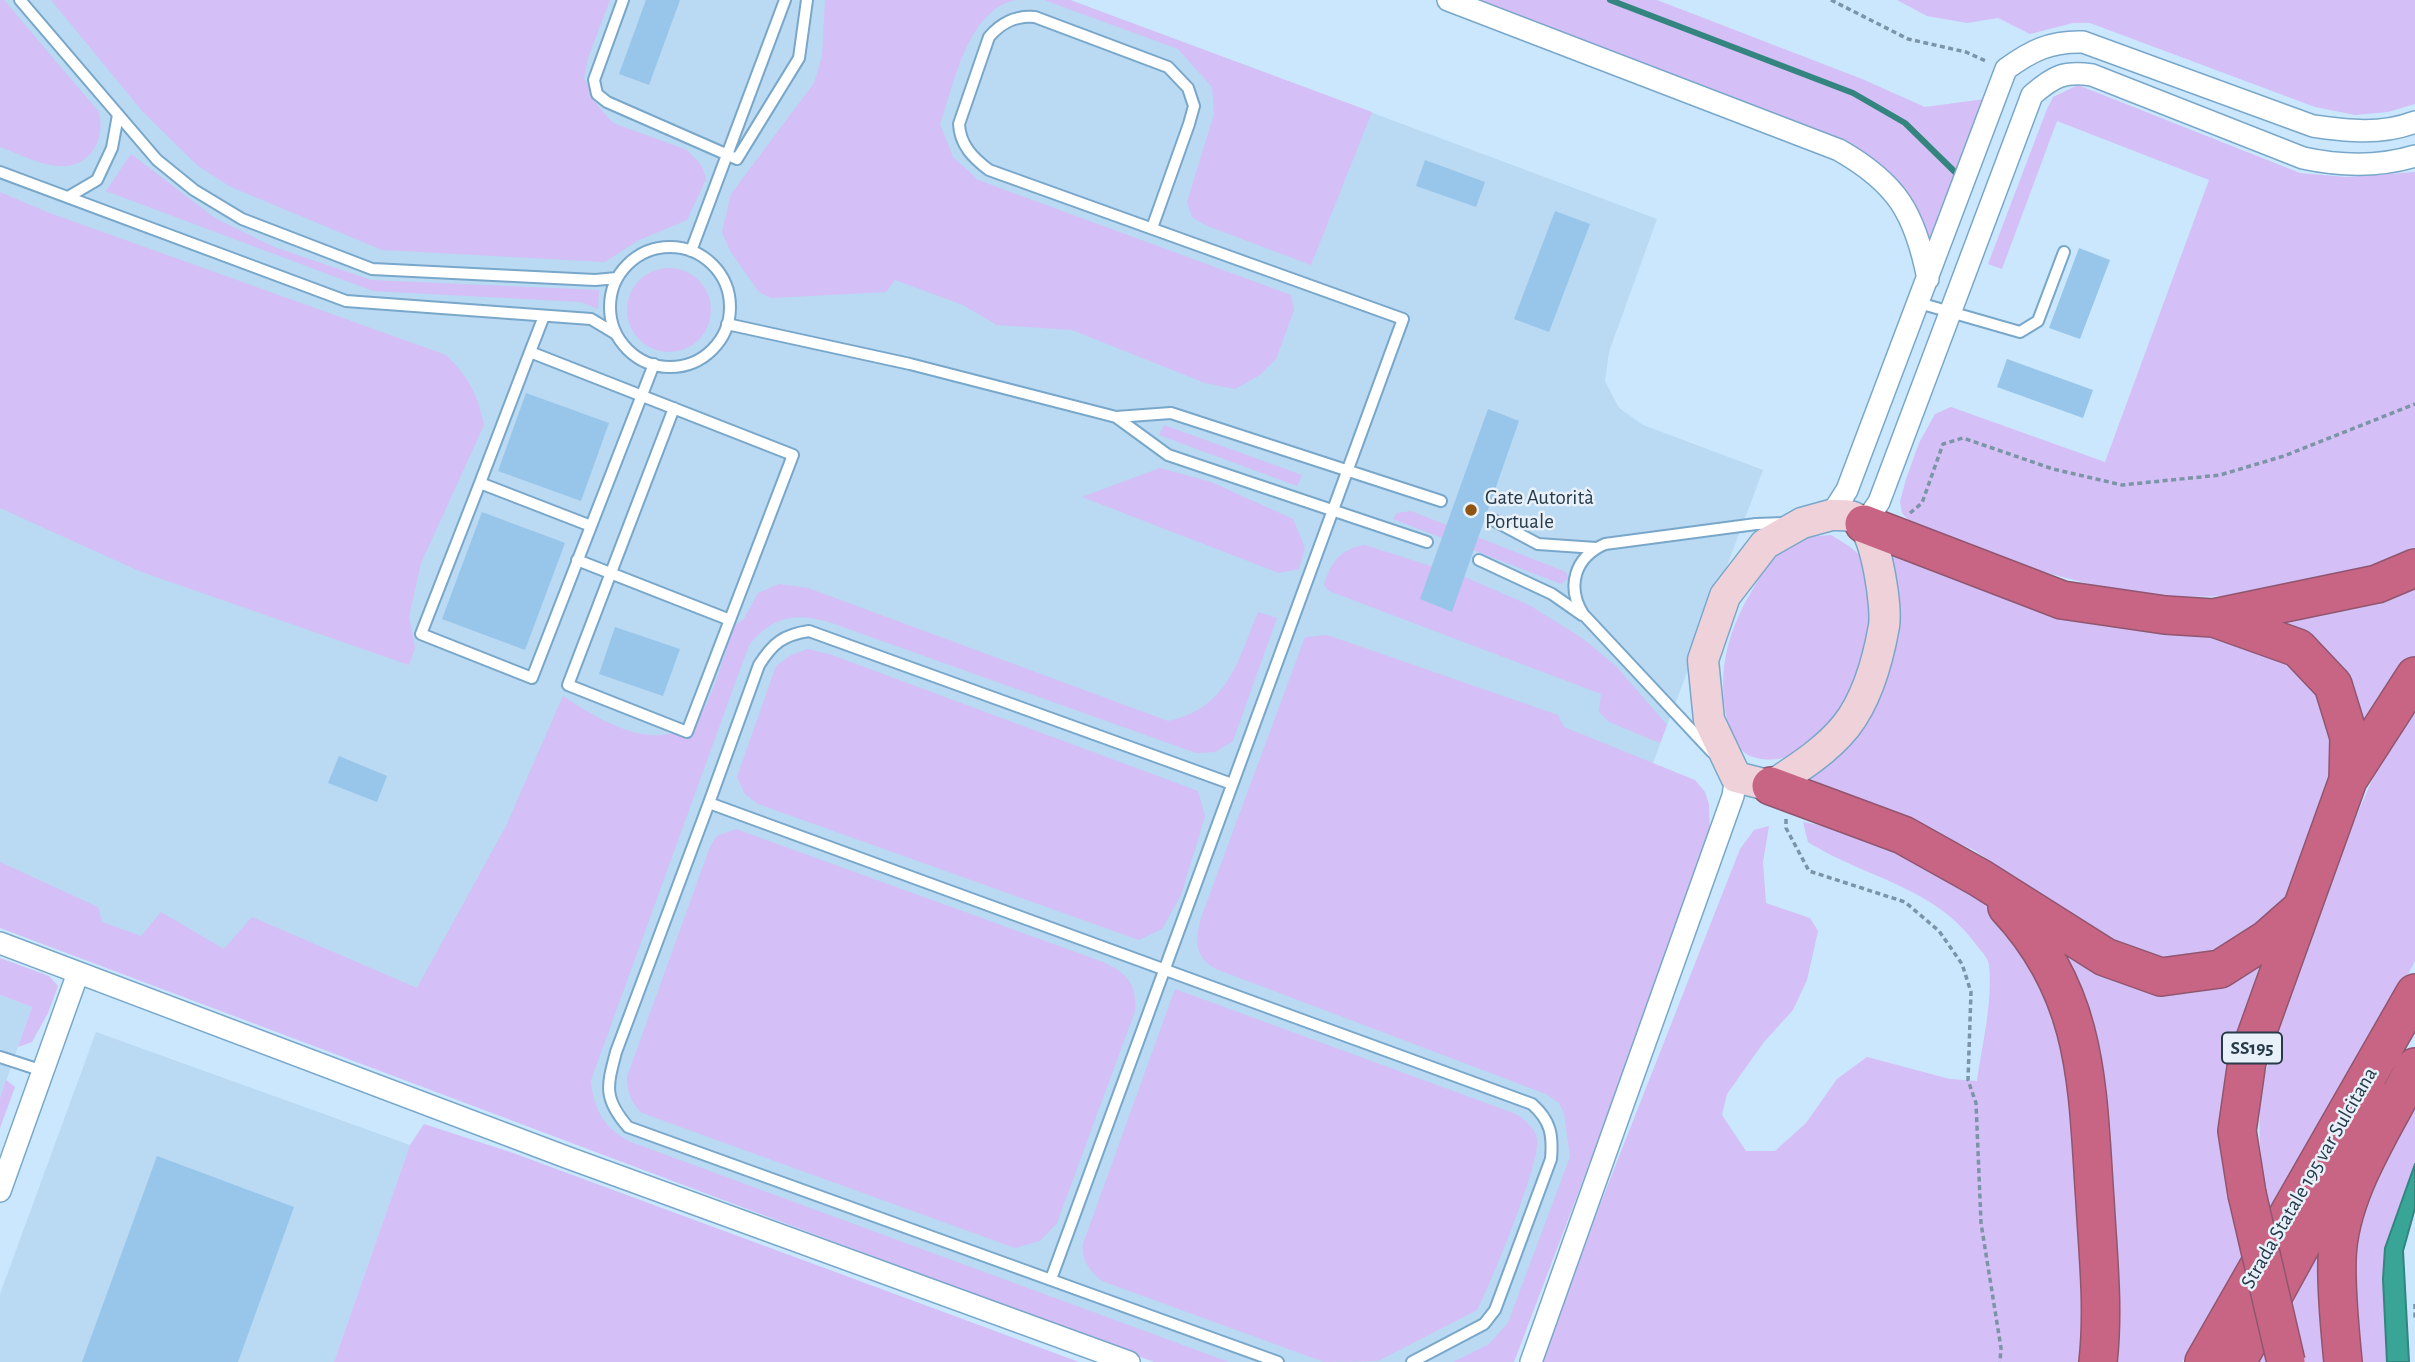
<!DOCTYPE html>
<meta charset="utf-8">
<style>
body{margin:0}
canvas{display:block;background:#cae7fd}
</style>
<canvas width="2415" height="1362"></canvas>
<script>
const ctx = document.querySelector('canvas').getContext('2d');
ctx.lineJoin = 'round';
function paint(path, color) { ctx.fillStyle = color; ctx.fill(path, 'evenodd'); }
function trace(path, color, width, dash) { ctx.strokeStyle = color; ctx.lineWidth = width; ctx.lineCap = dash ? 'butt' : 'round'; ctx.setLineDash(dash || []); ctx.stroke(path); }
function write(font, color, halo, rows, align = 'center') {
  ctx.font = font + ' "Alegreya Sans",sans-serif'; ctx.lineWidth = 5; ctx.setLineDash([]); ctx.textBaseline = 'middle'; ctx.strokeStyle = halo; ctx.fillStyle = color; for (const [text, x, y, turn = 0] of rows) {
    ctx.save(); ctx.translate(x, y); ctx.rotate((+turn || 0) * Math.PI / 180); ctx.textAlign = isNaN(turn) ? turn : align; if (halo) ctx.strokeText(text, 0, 0); ctx.fillText(text, 0, 0); ctx.restore();
  }
}
paint(new Path2D(`
 M0 0H1070L1657 219 1609 352 1605 381 1619 408 1643 425 1763 470 1630 824 1673 919 1512 1348 1482 1362H1176L0 919Z
 M0 995 32 1007 0 1098Z
 M96 1032 410 1145 334 1362H0V1294Z`), '#bad9f2');
paint(new Path2D(`
 M0 0H4L99 112C102 127 101 140 91 153 67 181 28 157 0 147Z
 M51 0H610L588 58 584 78 596 104 613 123 687 150 702 166 706 179 687 220 637 241 605 262 382 250 231 187 198 166 143 112Z
 M825 0H1015C966 12 955 83 940 124L953 157 978 180 1291 295 1294 310 1276 359 1260 375 1235 389 1205 383 1072 330 997 325 963 305 895 280 886 292 771 298 759 292 730 251 722 232 731 194 814 83 822 57Z
 M1044 0H1070L1372 112 1311 265 1205 225 1192 217 1187 202 1214 114 1212 87 1178 49Z
 M1479 0H1657L1862 79 1925 107 1985 99 1934 240 1928 238C1912 201 1895 175 1862 151Z
 M1897 0H2415V104L2388 112 2355 115 2315 107 2090 23H2073L2030 34 1998 18 1967 23 1927 16Z
 M2078 85 2300 173 2346 177 2415 172V560L2244 596 2166 597 2105 588 2032 569 1911 523 1902 513 1900 502 1906 479 1919 443 1935 414 1951 407 2105 462 2209 180 2057 121 2002 269 1988 264 2047 109 2053 97Z
 M131 154 215 218 274 247 371 280 599 290 598 309 581 302 373 291 106 191Z
 M0 192 47 212 446 355C468 376 478 395 484 425L421 563 409 616 415 648 409 665 139 571 0 508Z
 M627 310a42 42 0 1 1 84 0a42 42 0 1 1-84 0Z
 M1164 425 1302 475 1297 486 1159 435Z
 M1160 468 1211 482 1293 519 1305 548 1299 569 1279 573 1082 497Z
 M1411 511 1566 572 1568 578 1561 584 1393 519 1397 513Z
 M1831 535C1846 544 1863 553 1869 571 1889 633 1832 781 1753 757 1737 752 1730 734 1727 720 1716 669 1729 627 1756 584 1763 572 1774 555 1786 547 1801 538 1814 536 1831 535Z
 M1365 545 1465 577 1529 605 1582 638 1616 666 1667 725 1660 743 1609 722 1599 712 1601 694 1329 591 1324 585C1331 562 1340 549 1365 545Z
 M1888 552 2279 650 2323 691 2338 753 2289 895 2264 931 2207 964 2122 954 1974 850 1806 777 1879 697 1892 662 1898 624Z
 M2415 583V660L2368 732 2267 619Z
 M779 584 808 588 1168 721C1228 708 1237 663 1258 612L1277 618 1233 741 1215 752 1196 753 829 622C794 612 772 617 749 645L591 1080C593 1109 605 1130 631 1142L1229 1362H1154L0 928V862L98 907 102 922 141 936 161 912 224 949 252 917 417 988 506 826 563 696C599 720 661 759 699 716 712 701 727 646 734 626L744 619 758 593Z
 M1327 635 1558 715 1564 727 1695 780 1705 792 1709 804 1710 837 1684 914 1514 1362H1453L1489 1344 1508 1323 1570 1157 1564 1113 1559 1103 1546 1094 1216 969C1194 957 1195 940 1201 918L1305 637Z
 M808 649 832 655 1198 791 1205 816 1181 895 1162 929 1139 940 758 804 745 794 737 777 776 666 791 655Z
 M2415 695V961L2378 1032 2270 1219C2262 1181 2258 1146 2260 1108 2263 1068 2279 1032 2291 995 2325 893 2362 789 2415 695Z
 M1803 822 1824 826 1906 856 1948 877 1987 905 2017 939 2043 980 2067 1051 2086 1277 2083 1362H1543L1596 1215 1740 849 1754 830 1769 826 1763 862 1766 903 1810 918 1818 931 1807 980 1793 1010 1764 1042 1727 1094 1722 1115 1746 1151H1775L1806 1123 1837 1079 1867 1057 1950 1079 1977 1081C1982 1045 1993 1002 1989 965 1988 958 1982 952 1978 947 1935 886 1867 879 1808 842Z
 M736 829 1103 962C1127 973 1137 984 1135 1011L1057 1223 1040 1241 1015 1248 642 1113C631 1103 627 1092 627 1077L710 847 717 836Z
 M2045 930C2130 993 2181 1025 2278 953L2244 1037 2246 1261 2182 1362H2109Z
 M0 958 49 976 58 986 48 1013 32 1042 18 1047 32 1007 0 995Z
 M1175 989 1516 1114C1524 1119 1535 1128 1537 1138 1542 1159 1490 1286 1477 1310L1378 1361 1324 1362 1102 1281C1090 1271 1081 1260 1083 1244Z
 M6 1080 15 1087 0 1128V1098Z
 M2415 1080V1164L2385 1249 2383 1279 2387 1362H2351L2348 1246Z
 M424 1124 513 1153 1079 1362H334L410 1145Z
 M2325 1242 2336 1362H2256Z`), '#d4bff6');
const water = new Path2D(`
 M2415 1164V1208L2403 1251 2409 1362H2387L2383 1279 2385 1248Z`);
paint(water, '#39a596');
trace(water, '#34857f', 2);
trace(new Path2D(`
 M1610 0 1853 93 1905 123 1957 174`), '#34857f', 6);
paint(new Path2D(`
 M646 0H680L649 85 619 74Z
 M1425 160 1485 182 1476 207 1416 186Z
 M1555 211 1590 224 1549 332 1514 319Z
 M2079 248 2110 260 2080 339 2049 328Z
 M2007 359 2093 390 2083 418 1997 387Z
 M526 393 609 423 581 501 498 471Z
 M1488 409 1519 421 1452 612 1420 599Z
 M482 512 565 543 525 650 442 619Z
 M615 627 680 649 663 696 599 674Z
 M339 756 387 776 377 802 328 783Z
 M157 1156 294 1207 238 1362H82Z`), '#97c6ea');
const lane = new Path2D(`
 M20 0 157 160 194 190 242 219 372 269 595 280 617 278
 M623 0 594 80 597 94 607 102 737 159 799 58 807 0
 M0 172 346 301 591 319 616 334
 M68 197 97 180 112 148 118 115
 M610 307a60 60 0 1 1 120 0a60 60 0 1 1-120 0Z
 M691 251 785 0
 M1919 303 2020 332 2038 321 2064 252
 M727 324 910 364 1116 417 1171 413 1441 501
 M530 352 544 316
 M1116 417 1168 455 1427 542
 M480 483 421 634 532 678 654 364
 M1493 520 1538 544 1596 548
 M591 526 480 483 530 352 793 455 687 732 568 685 674 408
 M577 560 730 620
 M1479 560 1552 594 1582 615
 M1712 752 1583 614C1566 586 1575 557 1605 544L1756 524 1785 523
 M709 803 759 665C773 643 783 635 809 631L1232 784
 M0 1057 43 1071
 M1051 1279 1403 319 989 170C973 158 960 145 959 124L989 37C1001 23 1015 15 1035 17L1168 67 1188 88 1194 106 1189 124 1152 228
 M1278 1362 628 1127C603 1098 607 1086 616 1052L709 803 1532 1104C1551 1121 1553 1135 1551 1159L1495 1310 1484 1324 1412 1362`);
const street = new Path2D(`
 M1448 0 1839 150C1897 183 1915 213 1928 279
 M1831 515 1847 490 2006 69C2031 51 2050 41 2083 42L2313 126C2348 131 2381 135 2415 122
 M1864 524 1879 502 2032 95C2054 76 2064 71 2092 75L2303 158C2340 166 2379 167 2415 156
 M0 943 566 1157 1129 1362
 M0 1191 78 973
 M1531 1362 1733 796 1736 777`);
const secondary = new Path2D(`
 M1831 515C1843 515 1852 514 1861 522 1876 534 1887 607 1884 626 1878 660 1868 698 1846 726 1826 751 1797 769 1771 786L1736 777 1709 720 1703 660 1725 596 1765 544 1802 523Z`);
const highway = new Path2D(`
 M1864 524 2062 600 2165 615 2213 618 2377 584 2415 568
 M2214 618 2298 648 2333 685 2349 737 2348 780
 M1771 786 1903 835 1980 878 2105 957 2161 977 2220 969 2267 939 2301 909
 M2007 907C2090 996 2087 1087 2095 1201 2098 1255 2104 1309 2098 1362
 M2247 1194 2237 1131 2247 1061 2348 780 2415 676
 M2204 1362 2415 993
 M2237 1362 2380 1102
 M2343 1362C2340 1329 2336 1294 2337 1260 2338 1193 2386 1125 2415 1067`);
trace(lane, '#79a7ca', 14);
trace(street, '#79a7ca', 24);
trace(secondary, '#79a7ca', 33);
trace(highway, '#90566f', 40);
trace(new Path2D(`
 M1831 0 1908 39 1966 52 1988 62
 M1910 513 1922 503 1943 444 1963 438 2053 469 2122 485 2220 475 2284 456 2415 404
 M1786 819V828L1809 871 1905 902 1939 931 1962 964 1971 992 1968 1080 1976 1103 1981 1223 2001 1348 2000 1362
 M2415 1304V1321`), '#7c94a7', 3.5, [5, 3.5]);
trace(lane, '#fff', 10);
trace(street, '#fff', 21);
trace(secondary, '#efd1da', 30);
trace(highway, '#c96584', 37);
const highwayBridge = new Path2D(`
 M2247 1194 2286 1362`);
trace(highwayBridge, '#90566f', 40, []);
trace(highwayBridge, '#c96584', 37);
for (const [x, y, r, color] of [
 [1471,510,7,"#8f5312"]
]) { const dot = new Path2D(); dot.arc(x, y, r, 0, 2 * Math.PI); ctx.fillStyle = color; ctx.fill(dot); trace(dot, '#e8f1f9', 2.5); }
for (const [x, y, w] of [
 [2252,1048,60]
]) { const box = new Path2D(); box.roundRect(x - w / 2, y - 15.5, w, 31, 5); ctx.fillStyle = '#e8f1f9'; ctx.fill(box); trace(box, '#273a49', 2); }
write('bold 19px', '#273a49', null, [
 ["SS195",2252,1048]
]);
write('21px', '#273a49', '#e8f1f9', [
 ["Gate Autorità",1485,498],
 ["Portuale",1485,522]
], 'left');
write('21px', '#273a49', '#e8f1f9', [
 ["Strada Statale 195 var Sulcitana",2309,1178,-60]
]);
</script>
